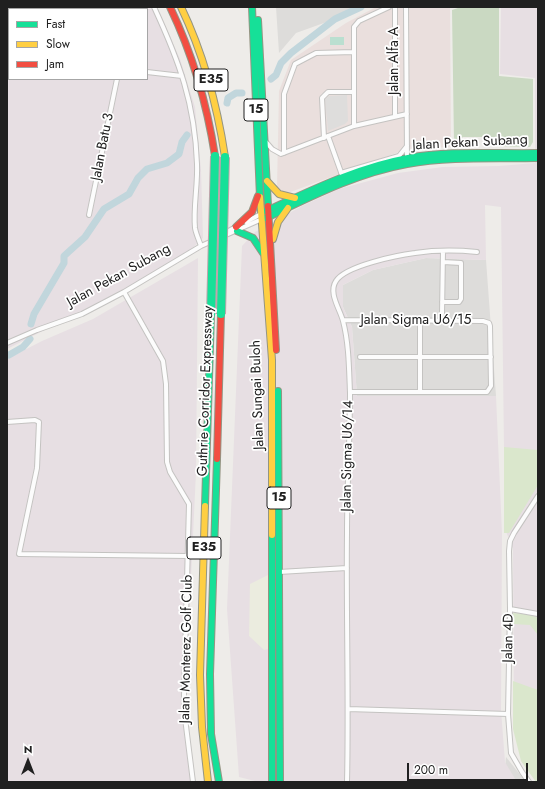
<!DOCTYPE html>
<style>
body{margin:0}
#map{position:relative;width:545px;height:789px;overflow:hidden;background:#eeece9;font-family:Jost,sans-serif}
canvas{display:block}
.frame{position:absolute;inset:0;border:8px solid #202020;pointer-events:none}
.legend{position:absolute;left:8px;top:8px;width:140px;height:72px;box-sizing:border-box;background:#fff;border:1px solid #a6a6a6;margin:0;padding:5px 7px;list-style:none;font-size:12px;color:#202020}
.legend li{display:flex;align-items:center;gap:8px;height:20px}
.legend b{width:20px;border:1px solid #a6a6a6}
.north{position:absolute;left:8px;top:741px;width:40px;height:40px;-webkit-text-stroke:3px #fff;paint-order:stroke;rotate:0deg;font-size:11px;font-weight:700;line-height:16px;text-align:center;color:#202020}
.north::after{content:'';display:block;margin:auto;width:14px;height:18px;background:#202020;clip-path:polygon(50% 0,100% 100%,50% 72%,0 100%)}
.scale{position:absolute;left:407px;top:763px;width:121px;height:18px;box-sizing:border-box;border:2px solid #202020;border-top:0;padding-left:5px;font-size:12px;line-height:14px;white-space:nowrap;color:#202020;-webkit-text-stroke:3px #fff;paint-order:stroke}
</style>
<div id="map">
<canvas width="545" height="789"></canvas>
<div class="frame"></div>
<ul class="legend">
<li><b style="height:5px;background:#16e098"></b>Fast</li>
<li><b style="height:5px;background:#ffcf43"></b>Slow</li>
<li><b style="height:5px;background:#f24e42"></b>Jam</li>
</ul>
<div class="north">N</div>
<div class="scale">200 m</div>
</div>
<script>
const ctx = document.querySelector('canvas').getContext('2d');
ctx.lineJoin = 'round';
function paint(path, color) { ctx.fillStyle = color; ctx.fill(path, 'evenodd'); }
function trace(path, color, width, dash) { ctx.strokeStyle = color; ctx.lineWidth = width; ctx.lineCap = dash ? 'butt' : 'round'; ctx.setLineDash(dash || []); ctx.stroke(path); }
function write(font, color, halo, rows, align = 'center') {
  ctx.font = font + ' Jost,sans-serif'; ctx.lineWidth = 3.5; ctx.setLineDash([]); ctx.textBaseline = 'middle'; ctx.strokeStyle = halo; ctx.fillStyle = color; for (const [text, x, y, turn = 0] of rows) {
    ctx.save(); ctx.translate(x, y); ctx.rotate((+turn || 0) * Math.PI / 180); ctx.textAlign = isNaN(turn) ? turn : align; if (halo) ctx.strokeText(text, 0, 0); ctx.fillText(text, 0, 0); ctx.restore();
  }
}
paint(new Path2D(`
 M276 7H362L335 19 296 33 279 53Z
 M426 258 486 260 496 396H357L352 327 343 307V285L373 270Z
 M506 757 526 782H504Z`), '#dddcda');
paint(new Path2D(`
 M376 7H450L451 147 407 149 285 194 277 187 279 91 291 60 346 23Z`), '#eadfdd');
paint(new Path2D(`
 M7 7H157L180 59 195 107 201 170 203 238 176 264 7 349ZM9 9H147V79H9Z
 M501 7H538V782L514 725 513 549 505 529 501 207 485 205 486 260 426 258 373 270 343 285V307L352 327 357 396H496L502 534 501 710 505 762 517 782H259L239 777 227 609 242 246 255 232 302 206 339 189 398 173 443 167 499 166 535 163V78L500 74Z
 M198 258 196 472 185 705 193 782H7V359L42 341 93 319Z`), '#e7dfe3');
paint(new Path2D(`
 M268 575V649L264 650 249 636 250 584Z`), '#ebecdf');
paint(new Path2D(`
 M504 447 538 450V485L509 533H504Z
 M513 613 529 614 538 618V635L530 625 513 624Z
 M513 681 538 690V782H536L521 761 513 729Z`), '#dae7cc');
paint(new Path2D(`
 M461 7H499V76L533 79V142L530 147 495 146 494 137H463L454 143 452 10Z`), '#cad9c2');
paint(new Path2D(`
 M330 37H344V45H330Z`), '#badfd0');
paint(new Path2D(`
 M347 95 348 121 345 124 328 131 325 99 329 96Z`), '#dedddc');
trace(new Path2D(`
 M271 79 276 75 281 63 291 53 335 19 361 7
 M227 103 228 98 236 93H242
 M31 324 34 314 64 263V256L85 237 104 209 129 194 138 178 147 169 167 163 179 154 182 142 187 135
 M9 355 23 347 30 339`), '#c1d6dc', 7);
const street = new Path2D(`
 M154 7C179 61 195 104 197 164 198 185 193 207 195 228 196 234 199 240 201 246
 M406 7 407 158
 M147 72 182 76
 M395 116V7
 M354 126V27L359 21 389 7
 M328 136 342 175
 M324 138 322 98 328 92H354
 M266 142 272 149 281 154 354 126 407 114
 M284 153V94L295 64 316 53 354 52
 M341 173 399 156 407 146
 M89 215 117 79
 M246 222 261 214
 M223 234 236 227
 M124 292 163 361 166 384 167 462 170 472 189 504 184 695 185 718 193 782
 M442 302H459L461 299V263L443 262
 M442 314 443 251
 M343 320 483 321 489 323 490 326 491 386 487 392H350
 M7 343 37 330 82 314 124 292 201 246 262 219
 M360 357H491
 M420 392V321
 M7 422 35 420 39 422 37 468 19 554 188 556
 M279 572 347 568
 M510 609 538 614
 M348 709 508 714
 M347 782C349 699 346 616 347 533 347 486 350 439 350 393 349 369 349 344 343 321 340 309 328 293 336 281 345 266 398 255 415 253 435 250 457 250 477 252
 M529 782 522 772 511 753 508 714 510 609 509 551 510 541 514 533 538 496`);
const fast = new Path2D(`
 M252 7 260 197
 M258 20 268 206
 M266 211C312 190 358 167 408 158 450 150 495 154 538 153
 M266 218C312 196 357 173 407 164 450 156 495 159 538 158
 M237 231 253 238 263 253
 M278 391 280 782
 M217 459 210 674 211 734 219 782
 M205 506 211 314
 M272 535V782`);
const slow = new Path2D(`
 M181 7C204 55 217 104 225 157
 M267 181 279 194 295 198
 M260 197 272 360V535
 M273 239 278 222 288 208
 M205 506 200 675 202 727 208 782`);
const jam = new Path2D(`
 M170 7C193 55 207 104 215 156
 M268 206 276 350
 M236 227 252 212 258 196
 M217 459 221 314`);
trace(street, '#c4c3c1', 6);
trace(fast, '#949583', 8);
trace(slow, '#949583', 8);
trace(jam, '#949583', 8);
trace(street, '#fcfcfc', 4);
trace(fast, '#16e098', 6);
trace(slow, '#ffcf43', 6);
trace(jam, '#f24e42', 6);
const fastBridge = new Path2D(`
 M211 314 215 156
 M221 314 225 157`);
trace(fastBridge, '#bfa4ab', 10, []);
trace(fastBridge, '#16e098', 8);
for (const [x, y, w] of [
 [211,80,34],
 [256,110,24],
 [279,498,24],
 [204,548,34]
]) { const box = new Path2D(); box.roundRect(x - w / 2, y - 11, w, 22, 3); ctx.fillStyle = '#fff'; ctx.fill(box); trace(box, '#202020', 1); }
write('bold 13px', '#202020', null, [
 ["E35",211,80],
 ["15",256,110],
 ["15",279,498],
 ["E35",204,548]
]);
write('14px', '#202020', '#fff', [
 ["Jalan Alfa A",395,61,-90],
 ["Jalan Pekan Subang",470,143,-3],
 ["Jalan Batu 3",103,147,-79],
 ["Jalan Pekan Subang",119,276,-29],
 ["Jalan Sigma U6/15",416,321],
 ["Guthrie Corridor Expressway",206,391,-88],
 ["Jalan Sungai Buloh",258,395,-92],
 ["Jalan Sigma U6/14",348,456,-89],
 ["Jalan 4D",509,638,-89],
 ["Jalan Monterez Golf Club",187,649,-89]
]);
</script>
